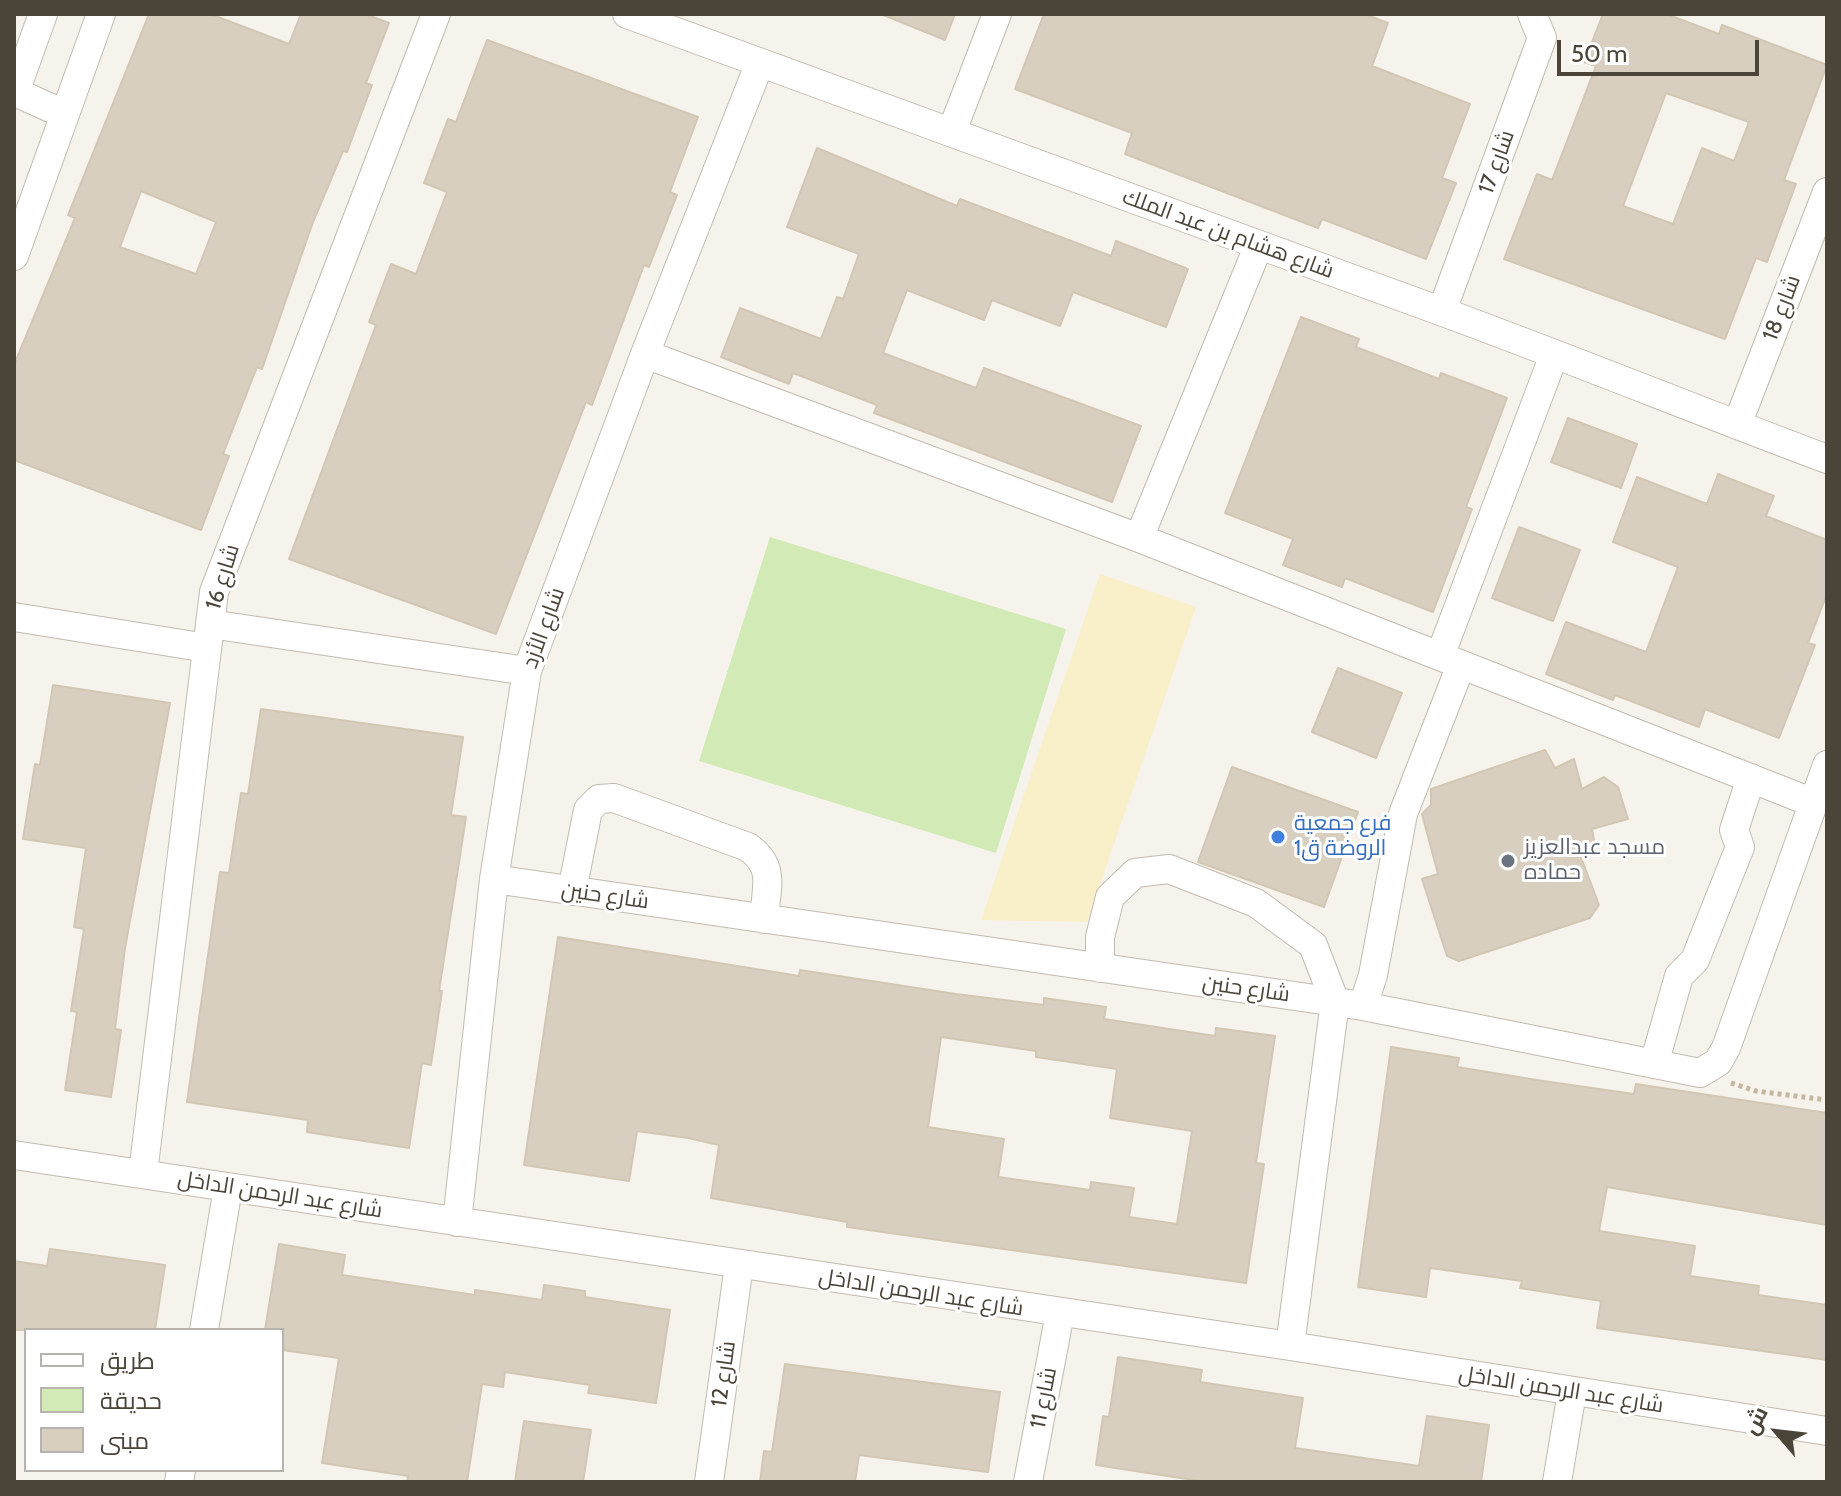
<!DOCTYPE html>
<meta charset="utf-8">
<style>
body{margin:0}
#map{position:relative;width:1841px;height:1496px;overflow:hidden;background:#f6f3ec;font-family:Cabin,Cairo,sans-serif}
canvas{display:block}
.frame{position:absolute;inset:0;border:16px solid #4b4439;pointer-events:none}
.legend{position:absolute;left:24px;top:1328px;width:260px;height:144px;box-sizing:border-box;background:#fff;border:2px solid #b7b4b0;margin:0;padding:10px 14px;list-style:none;font-size:24px;color:#4b4439}
.legend li{display:flex;align-items:center;gap:16px;height:40px}
.legend b{width:40px;border:2px solid #b7b4b0}
.north{position:absolute;left:1737px;top:1392px;width:80px;height:80px;-webkit-text-stroke:6px #fff;paint-order:stroke;rotate:298deg;font-size:22px;font-weight:700;line-height:32px;text-align:center;color:#4b4439}
.north::after{content:'';display:block;margin:auto;width:28px;height:36px;background:#4b4439;clip-path:polygon(50% 0,100% 100%,50% 72%,0 100%)}
.scale{position:absolute;left:1557px;top:40px;width:202px;height:36px;box-sizing:border-box;border:4px solid #4b4439;border-top:0;padding-left:10px;font-size:24px;line-height:28px;white-space:nowrap;color:#4b4439;-webkit-text-stroke:6px #fff;paint-order:stroke}
</style>
<div id="map">
<canvas width="1841" height="1496"></canvas>
<div class="frame"></div>
<ul class="legend">
<li><b style="height:10px;background:#fff"></b>طريق</li>
<li><b style="height:22px;background:#d2eab5"></b>حديقة</li>
<li><b style="height:22px;background:#d8cfc1"></b>مبنى</li>
</ul>
<div class="north">ش</div>
<div class="scale">50 m</div>
</div>
<script>
const ctx = document.querySelector('canvas').getContext('2d');
ctx.lineJoin = 'round';
function paint(path, color) { ctx.fillStyle = color; ctx.fill(path, 'evenodd'); }
function trace(path, color, width, dash) { ctx.strokeStyle = color; ctx.lineWidth = width; ctx.lineCap = dash ? 'butt' : 'round'; ctx.setLineDash(dash || []); ctx.stroke(path); }
function write(font, color, halo, rows, align = 'center') {
  ctx.font = font + ' Cabin,Cairo,sans-serif'; ctx.lineWidth = 6; ctx.setLineDash([]); ctx.textBaseline = 'middle'; ctx.strokeStyle = halo; ctx.fillStyle = color; for (const [text, x, y, turn = 0] of rows) {
    ctx.save(); ctx.translate(x, y); ctx.rotate((+turn || 0) * Math.PI / 180); ctx.textAlign = isNaN(turn) ? turn : align; if (halo) ctx.strokeText(text, 0, 0); ctx.fillText(text, 0, 0); ctx.restore();
  }
}
paint(new Path2D(`
 M770 537 1066 629 996 853 699 761Z`), '#d2eab5');
paint(new Path2D(`
 M1100 574 1196 607 1087 922 981 920Z`), '#f9efc9');
const building = new Path2D(`
 M149 14H210L289 44 301 14H365L389 23 366 83 372 85 347 152 343 151 313 222 262 369 257 367 223 454 229 456 201 530 14 460V365L75 218 68 215ZM141 191 216 222 196 274 120 247Z
 M881 14H955L945 40Z
 M1044 14H1364L1388 23 1372 66 1470 104 1442 178 1456 183 1426 259 1322 219 1318 228 1125 154 1132 133 1015 89Z
 M1603 14H1666L1719 34 1722 25 1827 65 1784 180 1796 184 1767 262 1756 258 1725 339 1504 259 1537 174 1552 180 1596 66 1584 62ZM1666 93 1749 122 1734 161 1702 148 1673 224 1623 206Z
 M487 40 698 117 670 192 677 195 649 267 644 265 592 405 586 402 496 634 289 559 376 325 369 322 391 264 416 274 447 192 424 183 448 119 456 122Z
 M817 148 957 206 960 199 1111 256 1116 241 1188 269 1166 327 1073 292 1060 326 992 300 984 320 907 290 883 353 976 388 984 368 1141 426 1112 502 874 413 877 405 793 373 789 384 721 357 740 308 821 339 837 297 843 299 859 254 787 227Z
 M1301 317 1359 339 1356 347 1439 379 1441 373 1507 398 1466 507 1472 509 1433 612 1345 578 1342 587 1283 565 1293 539 1225 513Z
 M1568 418 1637 444 1621 488 1551 462Z
 M1718 474 1774 496 1766 516 1827 540V594L1808 643 1815 645 1779 738 1705 709 1699 727 1615 695 1613 700 1546 674 1566 622 1646 652 1678 567 1613 542 1637 477 1707 504Z
 M1519 527 1580 550 1553 621 1492 598Z
 M1338 668 1402 693 1376 758 1312 732Z
 M53 685 170 703 125 948 115 1029 121 1030 111 1097 65 1090 77 1012 71 1011 84 929 74 927 86 848 23 839 35 764 40 765Z
 M261 709 463 737 451 815 466 817 439 991H442L431 1065 422 1063 409 1148 307 1132 308 1120 187 1102 220 872 229 873 241 793 248 794Z
 M1545 750 1555 768 1574 759 1582 789 1604 777 1618 787 1628 819 1592 829 1595 845 1578 849 1599 905 1590 918 1459 961 1447 956 1422 879 1438 874 1422 814 1431 805V789Z
 M1232 767 1358 812 1324 907 1198 862Z
 M558 937 799 976 800 970 956 994 1044 1005V998L1106 1007 1104 1019 1215 1036 1216 1028 1275 1036 1256 1163 1264 1164 1246 1283 847 1227V1222L711 1198 719 1145 688 1138 637 1131 629 1181 524 1165ZM941 1037 1036 1051V1057L1117 1069 1110 1118 1192 1131 1177 1224 1129 1217 1134 1188 1091 1182 1090 1190 998 1177 1004 1139 928 1127Z
 M1391 1047 1459 1058 1457 1067 1543 1081 1634 1094 1636 1084 1827 1113V1225L1607 1187 1599 1231 1695 1246 1690 1276 1759 1286 1758 1295 1827 1305V1360L1597 1328 1601 1301 1520 1288 1522 1281 1430 1268 1426 1297 1358 1287Z
 M279 1244 345 1255 342 1275 475 1295V1290L542 1300 544 1285 585 1291V1297L670 1310 656 1403 588 1393 590 1385 505 1372 503 1387 482 1384 467 1482H407L408 1476 322 1463 339 1358 282 1350V1330H265Z
 M50 1249 165 1265 155 1330H14V1261L47 1266Z
 M1118 1357 1202 1370 1200 1382 1303 1398 1295 1448 1419 1466 1427 1416 1489 1425 1481 1482H1206L1096 1465 1103 1416 1109 1417Z
 M785 1364 1000 1392 988 1472 859 1455 855 1482H760L764 1451 772 1452Z
 M524 1421 591 1430 583 1482H515Z`);
paint(building, '#d8cfc1');
trace(building, '#d3c7b4', 2);
const minor = new Path2D(`
 M43 14 15 92 64 114
 M627 14C898 115 1171 211 1443 312 1571 359 1699 411 1827 459
 M952 131 997 14
 M14 256 101 14
 M1442 311 1542 38 1532 14
 M645 354 1139 538 1811 802
 M1737 425 1827 192
 M1139 538 1258 247
 M14 617 207 648
 M210 624 527 671
 M1440 656 1554 355
 M494 879 1363 1006 1700 1073 1718 1062 1726 1048 1827 765
 M572 891 588 810 599 799 614 798 748 847C776 867 766 887 764 919
 M1100 968V937L1110 897 1135 873 1169 869 1256 903 1313 945 1335 1002 1290 1346
 M1363 1006 1373 975 1403 814 1461 665
 M1654 1064 1679 976 1695 960 1740 847 1734 830 1751 778
 M14 1155 1290 1346 1827 1431
 M143 1173 214 592 436 14
 M457 1222 494 879 527 671 645 354 759 65
 M204 1330 228 1188
 M179 1482 181 1470
 M709 1482 739 1265
 M1028 1482 1060 1313
 M1557 1482 1572 1392`);
trace(minor, '#c2bbae', 30);
trace(new Path2D(`
 M1731 1083 1756 1091 1827 1100`), '#c4b79f', 5, [4, 4]);
trace(minor, '#fff', 28);
for (const [x, y, r, color] of [
 [1278,837,8,"#3f7fe0"],
 [1508,861,8,"#6b7280"]
]) { const dot = new Path2D(); dot.arc(x, y, r, 0, 2 * Math.PI); ctx.fillStyle = color; ctx.fill(dot); trace(dot, '#fff', 3); }
write('22px', '#4b4439', '#fff', [
 ["شارع 17",1497,162,-70],
 ["شارع هشام بن عبد الملك",1228,234,20],
 ["شارع 18",1782,308,-69],
 ["شارع 16",223,577,-73],
 ["شارع الأزد",544,628,-70],
 ["شارع حنين",605,896,8],
 ["شارع حنين",1246,989,8],
 ["شارع عبد الرحمن الداخل",280,1195,9],
 ["شارع عبد الرحمن الداخل",921,1293,9],
 ["شارع 12",724,1374,-82],
 ["شارع عبد الرحمن الداخل",1561,1390,9],
 ["شارع 11",1044,1398,-79]
]);
write('22px', '#366cbe', '#fff', [
 ["فرع جمعية",1294,824],
 ["الروضة ق1",1294,849]
], 'left');
write('22px', '#5b616d', '#fff', [
 ["مسجد عبدالعزيز",1524,848],
 ["حماده",1524,873]
], 'left');
</script>
